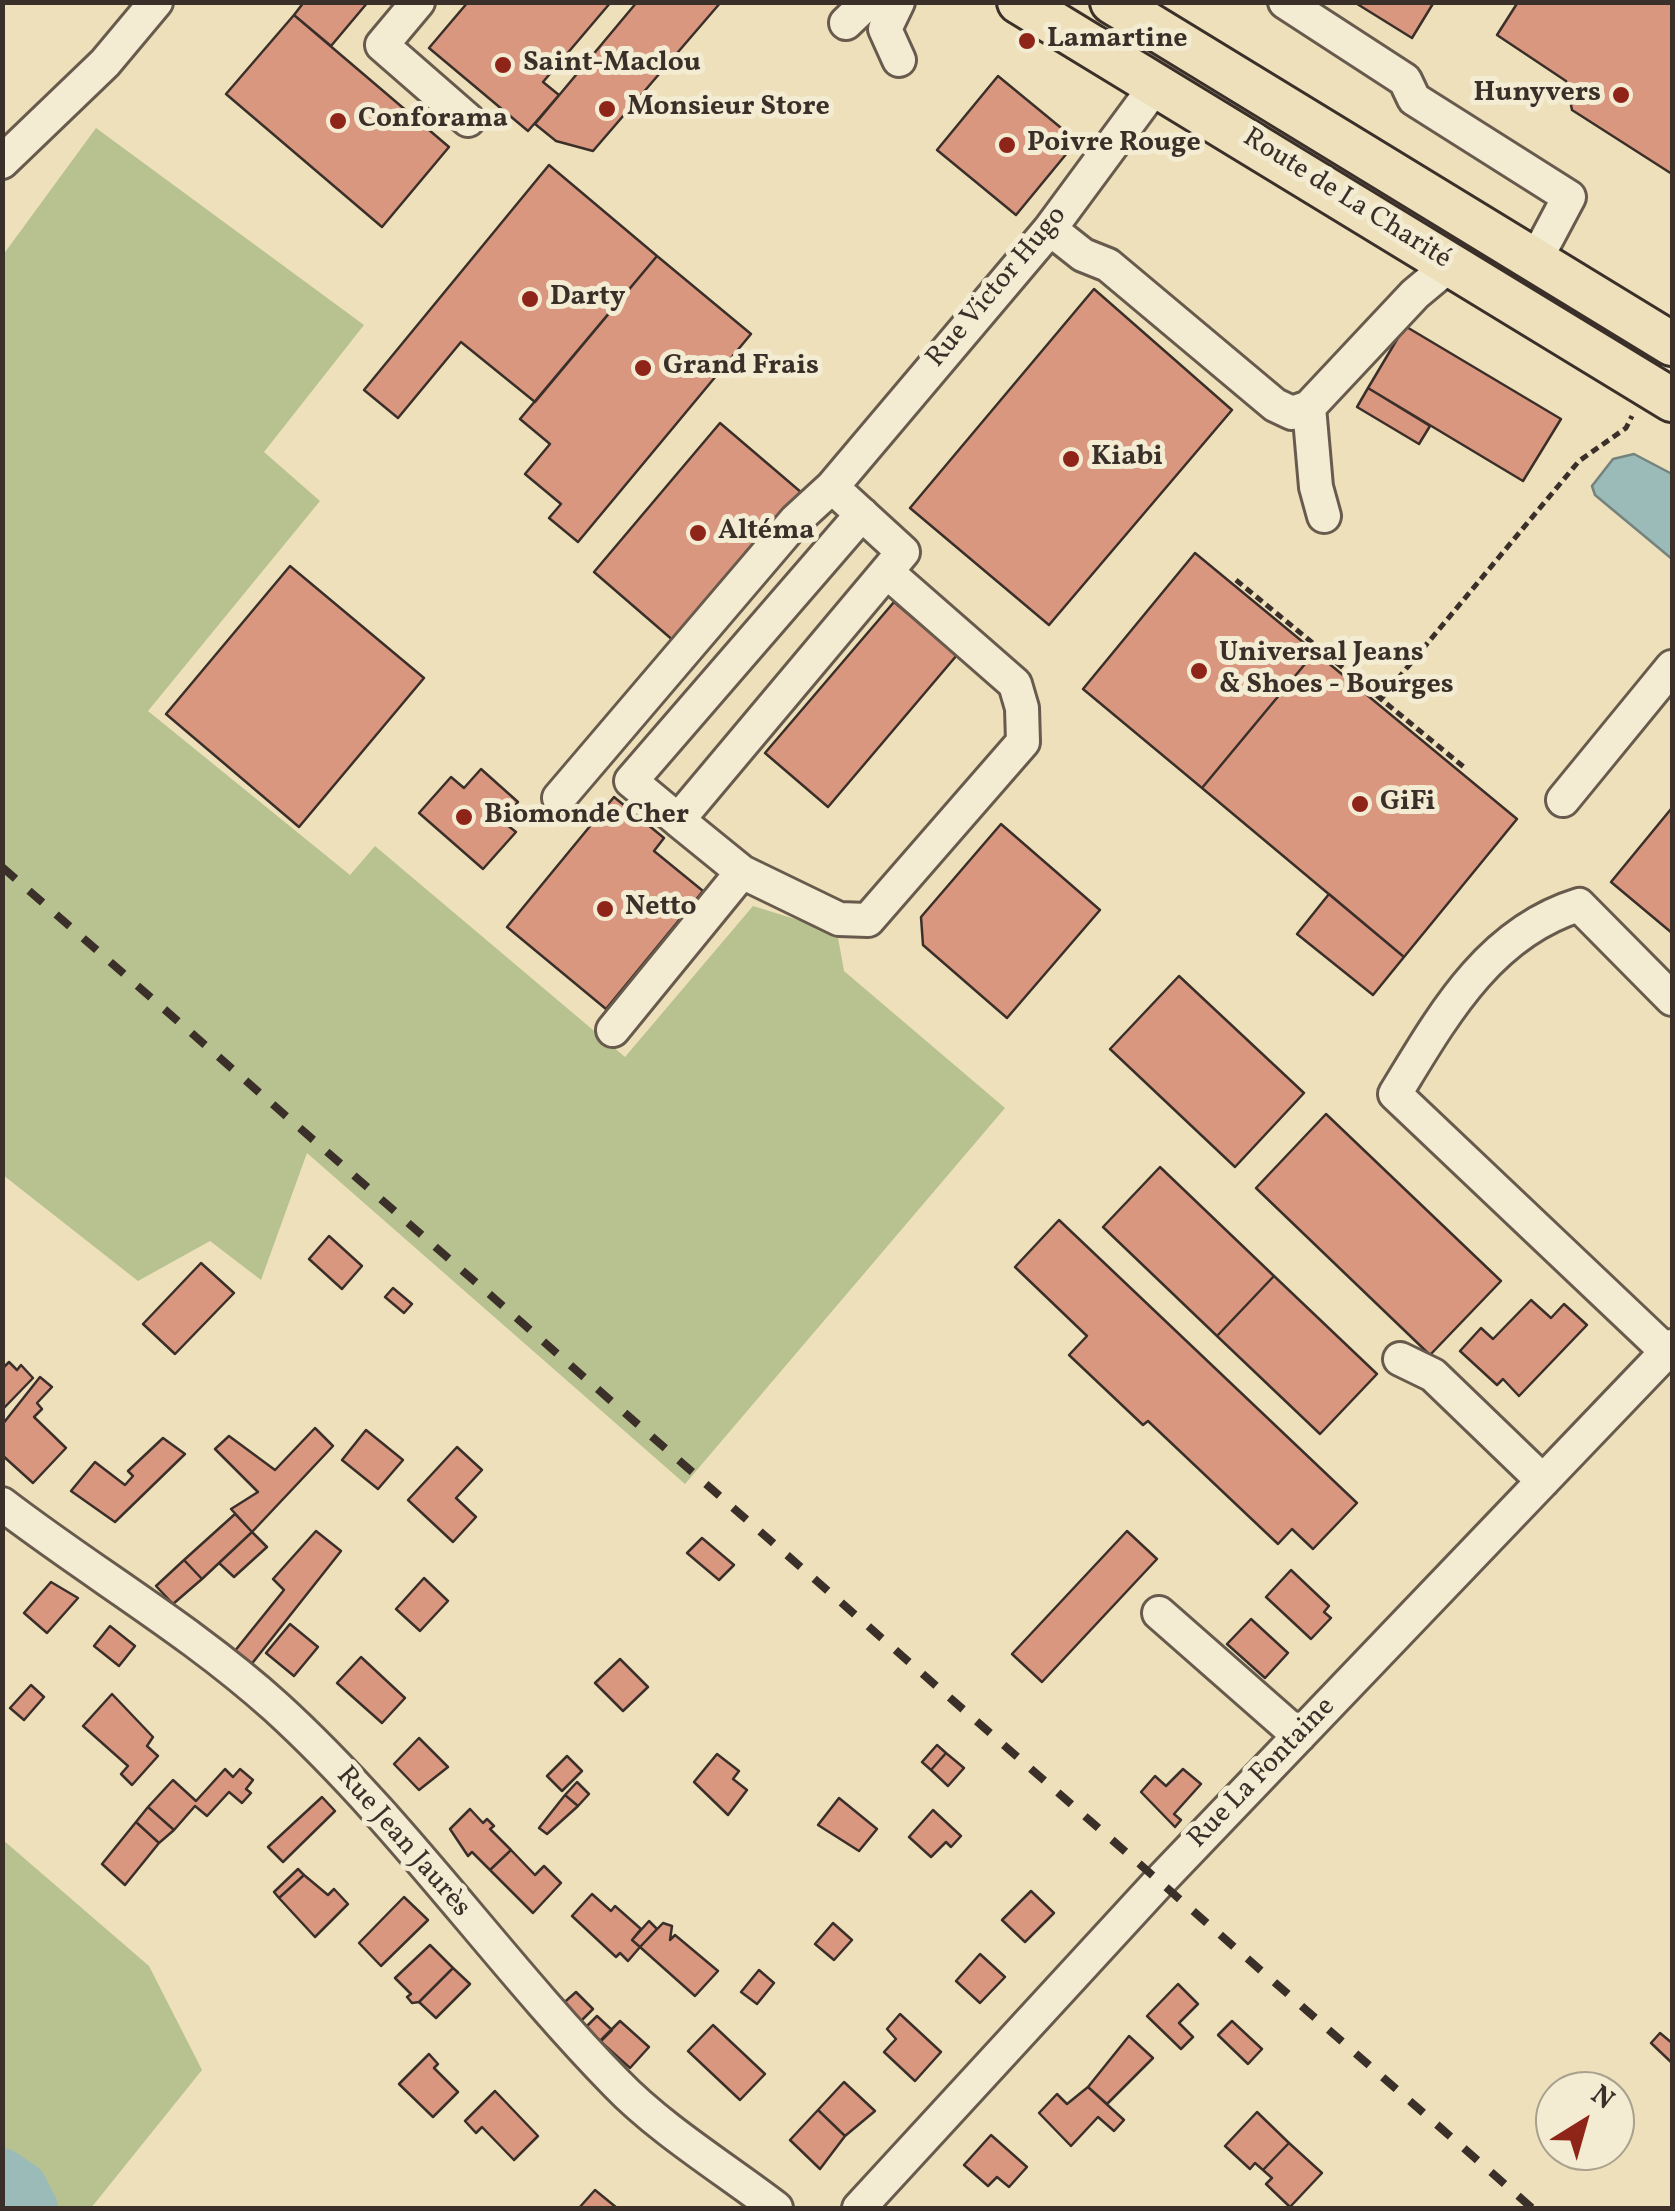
<!DOCTYPE html>
<meta charset="utf-8">
<style>
body{margin:0}
#map{position:relative;width:1675px;height:2211px;overflow:hidden;background:#ede0ba;font-family:Vollkorn,serif}
canvas{display:block}
.frame{position:absolute;inset:0;border:5px solid #3b2f29;pointer-events:none}
.north{position:absolute;left:1535px;top:2071px;width:100px;height:100px;box-sizing:border-box;background:#f3ebd2;border:2px solid #a9a08e;border-radius:50%;rotate:37deg;font-size:28px;font-weight:700;line-height:40px;text-align:center;color:#3b2f29}
.north::after{content:'';display:block;margin:auto;width:35px;height:45px;background:#8f2418;clip-path:polygon(50% 0,100% 100%,50% 72%,0 100%)}
</style>
<div id="map">
<canvas width="1675" height="2211"></canvas>
<div class="frame"></div>
<div class="north">N</div>
</div>
<script>
const ctx = document.querySelector('canvas').getContext('2d');
ctx.lineJoin = 'round';
function paint(path, color) { ctx.fillStyle = color; ctx.fill(path, 'evenodd'); }
function trace(path, color, width, dash) { ctx.strokeStyle = color; ctx.lineWidth = width; ctx.lineCap = dash ? 'butt' : 'round'; ctx.setLineDash(dash || []); ctx.stroke(path); }
function write(font, color, halo, rows, align = 'center') {
  ctx.font = font + ' Vollkorn,serif'; ctx.lineWidth = 10; ctx.setLineDash([]); ctx.textBaseline = 'middle'; ctx.strokeStyle = halo; ctx.fillStyle = color; for (const [text, x, y, turn = 0] of rows) {
    ctx.save(); ctx.translate(x, y); ctx.rotate((+turn || 0) * Math.PI / 180); ctx.textAlign = isNaN(turn) ? turn : align; if (halo) ctx.strokeText(text, 0, 0); ctx.fillText(text, 0, 0); ctx.restore();
  }
}
paint(new Path2D(`
 M96 128 364 325 264 452 320 501 148 711 350 875 375 846 625 1057 753 906 837 932 844 971 1005 1108 685 1484 307 1153 261 1280 210 1241 138 1281 3 1175V255Z
 M3 1840 149 1966 202 2070 91 2208H3Z`), '#b8c290');
const water = new Path2D(`
 M1634 454 1672 474V559L1595 495 1592 486 1613 459Z`);
paint(water, '#9bbbb8');
trace(water, '#75837f', 2.5);
trace(new Path2D(`
 M2 2172 23 2186 34 2208`), '#9bbbb8', 48);
const building = new Path2D(`
 M304 2 325 3 368 2 331 46 294 15Z
 M468 2H611L543 82 559 95 528 131 429 48Z
 M637 2H721L593 151 556 141 535 124Z
 M1354 2H1434L1412 38Z
 M1518 2H1672V174L1572 110 1566 81 1497 35Z
 M294 15 449 147 382 227 226 94Z
 M998 76 1077 141 1016 215 937 150Z
 M549 165 657 256 535 402 461 342 398 418 364 390Z
 M657 256 751 334 578 542 549 518 561 504 525 474 550 444 520 419Z
 M1094 289 1232 410 1049 625 910 508Z
 M1405 326 1561 419 1523 481 1368 388Z
 M1368 388 1430 426 1419 444 1357 407Z
 M720 423 802 493 675 642 594 572Z
 M1195 553 1315 652 1202 788 1083 689Z
 M290 566 424 678 299 827 166 714Z
 M894 602 957 655 828 807 765 753Z
 M1315 652 1517 819 1404 957 1202 788Z
 M481 769 518 802 502 821 516 832 483 869 419 813 451 777 464 788Z
 M614 797 664 838 654 851 703 891 606 1009 507 927Z
 M1671 809 1672 811V933L1611 882Z
 M1001 824 1100 910 1007 1018 923 945 921 917Z
 M1329 894 1404 957 1373 995 1297 934Z
 M1179 976 1304 1093 1235 1167 1110 1049Z
 M1326 1114 1501 1281 1430 1355 1256 1188Z
 M1160 1167 1274 1276 1217 1336 1103 1227Z
 M1059 1220 1357 1503 1313 1549 1292 1529 1278 1544 1148 1421 1143 1425 1069 1355 1087 1336 1015 1267Z
 M329 1236 362 1266 342 1289 309 1259Z
 M201 1263 234 1293 175 1354 143 1324Z
 M1274 1276 1377 1374 1320 1434 1217 1336Z
 M393 1288 412 1304 404 1313 385 1297Z
 M1531 1300 1551 1318 1564 1304 1587 1325 1519 1396 1503 1379 1497 1385 1460 1351 1481 1328 1493 1339Z
 M9 1362 17 1370 21 1365 33 1378 2 1410V1369Z
 M40 1377 52 1387 37 1403 42 1409 34 1417 66 1448 33 1483 2 1455V1425Z
 M315 1428 333 1446 252 1532 231 1509 258 1492 215 1449 229 1436 275 1470Z
 M366 1430 403 1460 378 1489 342 1460Z
 M163 1438 185 1454 115 1522 71 1491 95 1462 125 1485 133 1476 128 1471Z
 M457 1447 482 1470 456 1498 476 1517 453 1542 408 1500Z
 M235 1514 252 1532 202 1579 184 1560Z
 M316 1531 341 1551 250 1666 234 1652 284 1590 273 1579Z
 M1127 1531 1157 1559 1042 1682 1012 1654Z
 M252 1532 267 1547 234 1577 219 1563Z
 M702 1538 734 1565 719 1580 687 1553Z
 M184 1560 202 1579 173 1604 156 1586Z
 M1291 1570 1329 1606 1324 1612 1331 1618 1311 1639 1266 1597Z
 M424 1578 448 1601 420 1631 396 1609Z
 M51 1582 78 1598 47 1633 24 1613Z
 M1251 1619 1288 1653 1265 1678 1227 1644Z
 M290 1624 318 1647 294 1676 266 1653Z
 M110 1626 135 1646 119 1666 94 1646Z
 M361 1657 405 1698 382 1723 337 1683Z
 M620 1659 648 1687 623 1711 595 1683Z
 M31 1685 44 1697 24 1720 10 1708Z
 M112 1694 153 1737 147 1746 158 1756 132 1785 121 1774 128 1766 83 1726Z
 M419 1738 448 1767 419 1790 394 1764Z
 M937 1745 946 1753 931 1770 922 1762Z
 M946 1753 964 1768 948 1786 931 1770Z
 M717 1754 739 1771 733 1779 747 1790 728 1815 694 1782Z
 M567 1756 582 1771 562 1791 547 1776Z
 M225 1769 233 1777 240 1769 253 1780 246 1789 251 1793 242 1803 229 1792 207 1816 195 1806 174 1830 148 1807 173 1780 196 1801Z
 M1183 1769 1201 1784 1174 1814 1181 1820 1175 1827 1141 1792 1155 1776 1166 1786Z
 M577 1782 589 1794 578 1806 565 1795Z
 M565 1795 578 1806 547 1834 539 1828Z
 M322 1797 335 1811 283 1862 268 1847Z
 M839 1798 877 1829 859 1851 818 1825Z
 M148 1807 174 1830 159 1843 136 1822Z
 M470 1809 483 1823 487 1819 494 1826 490 1829 511 1850 490 1870 472 1852 468 1856 450 1829Z
 M933 1810 961 1836 951 1847 946 1842 931 1857 909 1837Z
 M136 1822 159 1843 125 1885 102 1864Z
 M511 1850 535 1875 544 1866 561 1883 533 1913 490 1870Z
 M298 1869 304 1875 279 1898 274 1892Z
 M304 1875 328 1895 334 1889 348 1904 315 1937 279 1898Z
 M1031 1891 1054 1913 1025 1942 1002 1920Z
 M592 1894 611 1911 615 1906 641 1929 632 1940 640 1947 628 1961 620 1953 616 1957 572 1916Z
 M404 1897 428 1920 381 1966 359 1943Z
 M649 1921 657 1929 640 1947 632 1940Z
 M663 1923 672 1926 670 1940 675 1935 718 1971 695 1996 640 1947Z
 M833 1923 852 1940 834 1960 815 1944Z
 M430 1945 453 1968 419 2002 412 2003 407 1997 411 1994 395 1978Z
 M980 1954 1005 1977 980 2003 956 1981Z
 M453 1968 470 1984 436 2018 419 2002Z
 M759 1970 774 1983 757 2004 741 1992Z
 M1178 1984 1198 2004 1179 2023 1193 2037 1181 2049 1147 2016Z
 M576 1992 593 2009 578 2024 559 2007Z
 M900 2014 941 2052 915 2081 884 2052 896 2039 887 2029Z
 M597 2016 612 2030 599 2043 584 2029Z
 M620 2021 649 2047 630 2068 600 2041Z
 M1232 2021 1262 2049 1248 2064 1218 2035Z
 M713 2025 765 2074 740 2100 688 2051Z
 M1660 2033 1672 2043V2063L1651 2043Z
 M1129 2036 1153 2058 1107 2104 1088 2087Z
 M429 2054 438 2064 434 2068 458 2092 433 2117 399 2084Z
 M844 2082 875 2111 845 2136 818 2110Z
 M1088 2087 1124 2120 1114 2131 1098 2117 1071 2146 1039 2113 1057 2094 1067 2104Z
 M495 2091 538 2136 514 2160 482 2127 476 2133 465 2121Z
 M818 2110 845 2136 820 2169 790 2140Z
 M1257 2112 1289 2143 1263 2170 1255 2163 1250 2169 1225 2146Z
 M991 2135 1027 2167 1009 2187 997 2177 988 2186 964 2165Z
 M1289 2143 1322 2173 1290 2207 1266 2184 1272 2178 1263 2170Z
 M595 2190 617 2208H579Z`);
paint(building, '#d9977f');
trace(building, '#3b2f29', 2.5);
const minor = new Path2D(`
 M418 2 382 45 468 120
 M898 2 885 29 899 60
 M1285 2 1405 80 1414 99 1569 197 1535 261
 M846 23 868 2
 M2 162 105 63 156 2
 M1050 229 1083 255 1108 265 1275 405 1292 413 1309 407 1415 294 1451 264
 M1309 407 1316 487 1324 516
 M832 487 903 552 678 820 631 781 862 514
 M559 798 796 520 832 487 1050 229 1157 84
 M1563 800 1672 667
 M742 872 839 919 868 920 1023 742 1022 708 1015 684 887 572
 M613 1030 742 872 678 820
 M1667 1352 1395 1094C1442 1017 1488 933 1579 905L1672 999
 M1400 1359 1433 1375 1543 1481
 M2 1504C92 1573 192 1631 276 1707 401 1821 498 1962 616 2083 660 2129 725 2169 776 2208
 M1159 1613 1299 1736
 M859 2208 1159 1882 1672 1346`);
const major = new Path2D(`
 M1019 2 1672 400
 M1112 2 1672 344`);
trace(minor, '#685b4d', 38);
trace(major, '#3b2f29', 48);
trace(new Path2D(`
 M1236 580 1465 768
 M1381 699 1579 461 1626 428 1632 416`), '#3b2f29', 5, [8, 5]);
trace(minor, '#f3ebd2', 32);
trace(major, '#ede0ba', 42);
trace(new Path2D(`
 M2 867 1532 2208`), '#3b2f29', 8, [18, 18]);
for (const [x, y, r, color] of [
 [1027,41,10,"#8f2418"],
 [503,65,10,"#8f2418"],
 [1621,95,10,"#8f2418"],
 [607,109,10,"#8f2418"],
 [338,121,10,"#8f2418"],
 [1007,145,10,"#8f2418"],
 [530,299,10,"#8f2418"],
 [643,368,10,"#8f2418"],
 [1071,459,10,"#8f2418"],
 [698,533,10,"#8f2418"],
 [1199,671,10,"#8f2418"],
 [1360,804,10,"#8f2418"],
 [464,817,10,"#8f2418"],
 [605,909,10,"#8f2418"]
]) { const dot = new Path2D(); dot.arc(x, y, r, 0, 2 * Math.PI); ctx.fillStyle = color; ctx.fill(dot); trace(dot, '#f3ebd2', 4); }
write('bold 28px', '#3b2f29', '#f3ebd2', [
 ["Lamartine",1047,41],
 ["Saint-Maclou",523,65],
 ["Hunyvers",1601,95,"right"],
 ["Monsieur Store",627,109],
 ["Conforama",358,121],
 ["Poivre Rouge",1027,145],
 ["Darty",550,299],
 ["Grand Frais",663,368],
 ["Kiabi",1091,459],
 ["Altéma",718,533],
 ["Universal Jeans",1219,655],
 ["& Shoes - Bourges",1219,687],
 ["GiFi",1380,804],
 ["Biomonde Cher",484,817],
 ["Netto",625,909]
], 'left');
write('28px', '#3b2f29', '#f3ebd2', [
 ["Route de La Charité",1346,200,32],
 ["Rue Victor Hugo",998,288,-50],
 ["Rue La Fontaine",1263,1774,-46],
 ["Rue Jean Jaurès",402,1843,49]
]);
</script>
